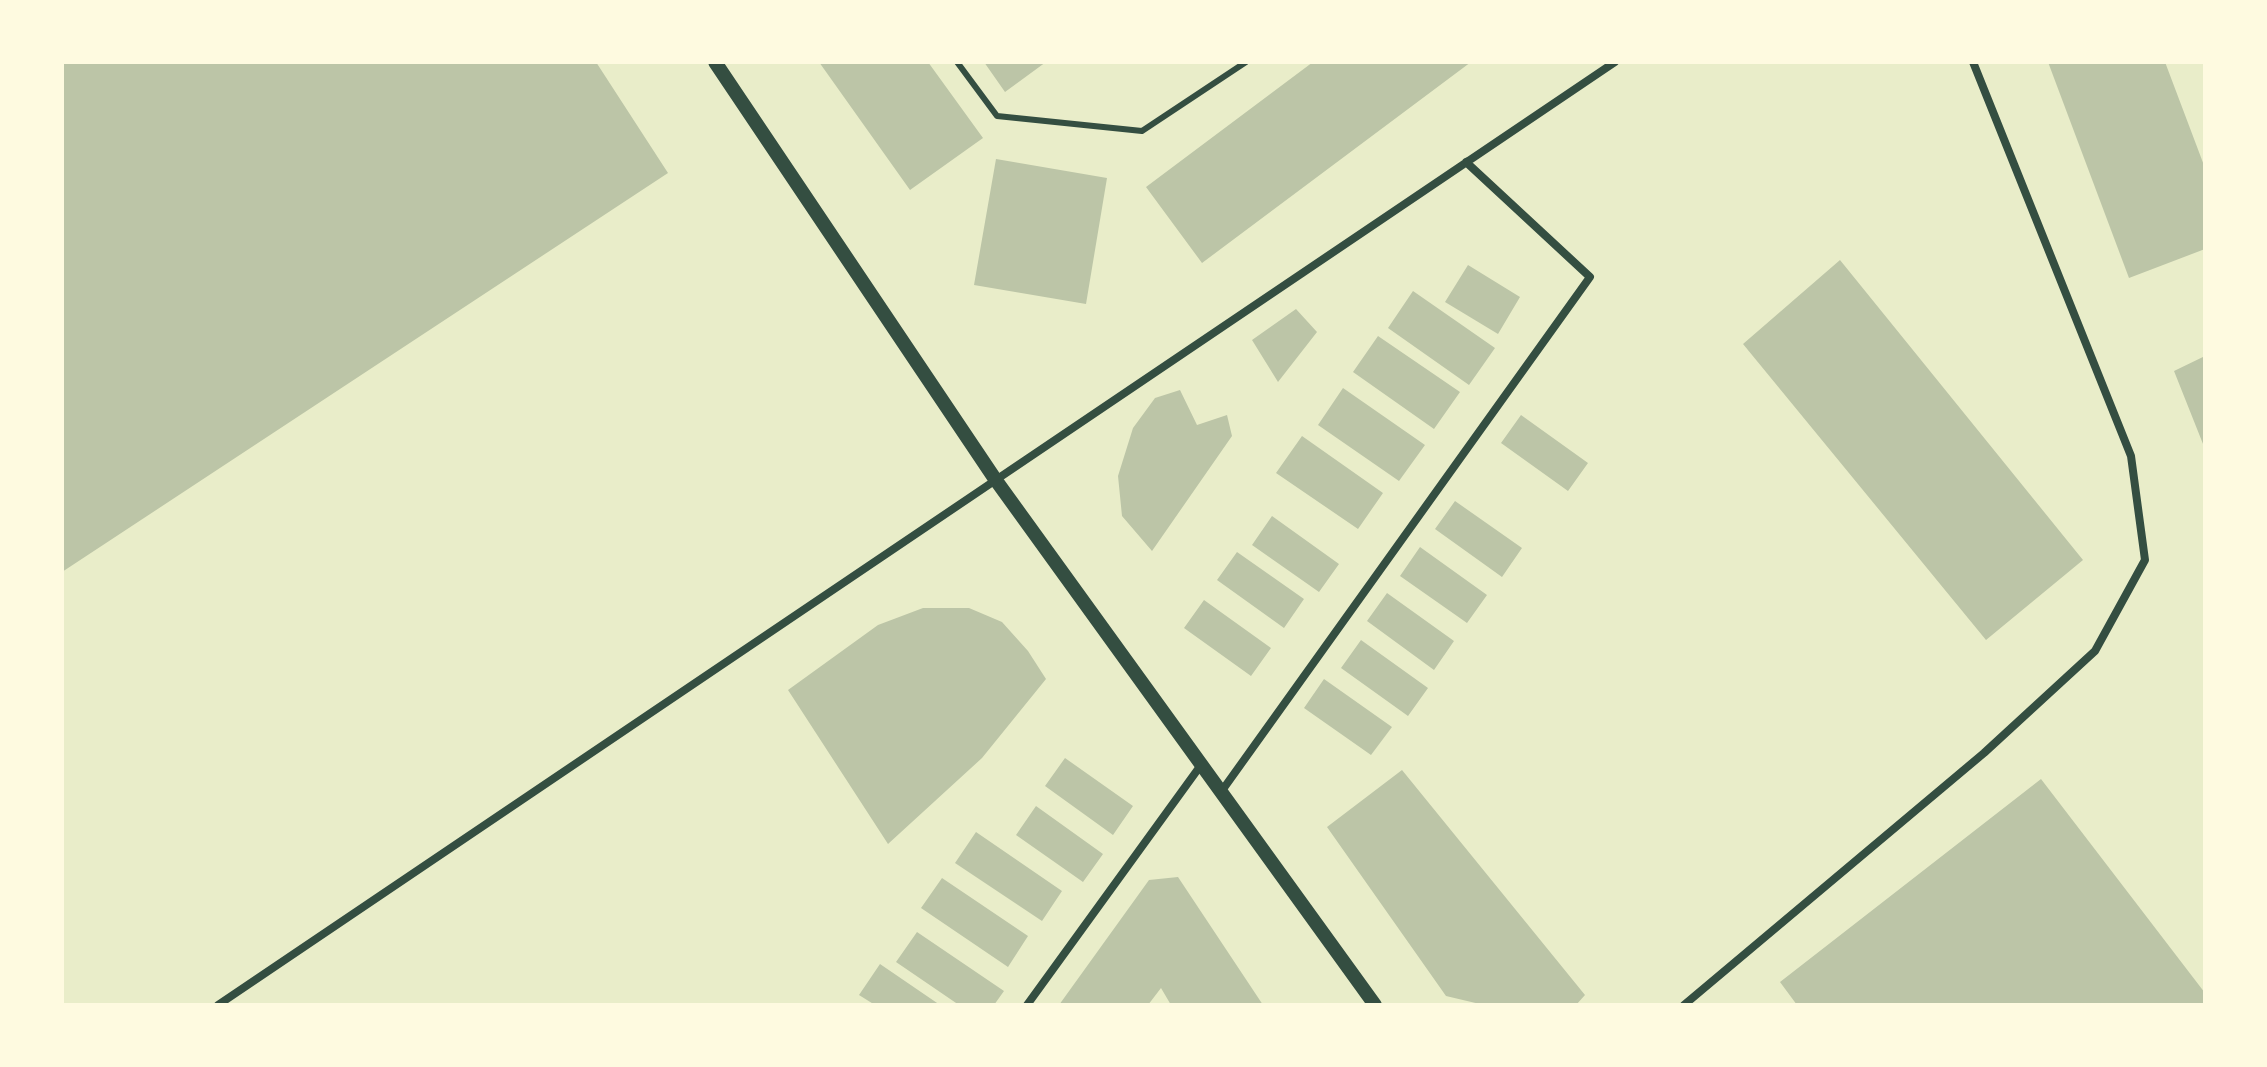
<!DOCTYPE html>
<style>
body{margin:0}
#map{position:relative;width:2267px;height:1067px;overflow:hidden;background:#e9edc9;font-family:"IBM Plex Sans",sans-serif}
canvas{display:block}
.frame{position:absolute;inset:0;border:64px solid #fefae0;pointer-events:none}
</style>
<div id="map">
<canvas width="2267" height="1067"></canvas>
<div class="frame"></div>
</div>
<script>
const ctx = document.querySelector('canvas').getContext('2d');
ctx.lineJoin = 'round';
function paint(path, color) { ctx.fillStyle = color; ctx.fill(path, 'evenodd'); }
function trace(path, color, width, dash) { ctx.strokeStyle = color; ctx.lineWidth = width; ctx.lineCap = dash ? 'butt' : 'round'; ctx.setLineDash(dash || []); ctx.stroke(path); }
paint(new Path2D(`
 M62 62H596L668 173 62 572Z
 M819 62H928L983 138 910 190Z
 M984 62H1046L1005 92Z
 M1313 62H1471L1202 263 1146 187Z
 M2048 62H2165L2205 168V249L2129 278Z
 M996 159 1107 178 1086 304 974 285Z
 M1840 260 2083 560 1986 640 1743 344Z
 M1468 265 1520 297 1498 334 1445 302Z
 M1413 291 1495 348 1469 385 1388 328Z
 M1296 309 1317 332 1278 382 1252 340Z
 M1378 336 1460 392 1434 429 1353 372Z
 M2205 356V449L2174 371Z
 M1343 388 1425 445 1399 481 1318 425Z
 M1180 390 1197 425 1227 415 1232 436 1152 551 1122 516 1118 476 1133 428 1155 398Z
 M1521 415 1588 463 1568 491 1501 443Z
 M1302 436 1383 493 1358 529 1276 473Z
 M1455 501 1522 548 1502 577 1435 529Z
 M1272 516 1339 564 1319 592 1252 545Z
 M1420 547 1487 595 1467 623 1400 576Z
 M1237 552 1304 599 1284 628 1217 580Z
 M1387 593 1454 641 1434 670 1367 621Z
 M1204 600 1271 648 1251 676 1184 628Z
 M923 608H969L1002 622 1028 651 1046 679 982 758 888 844 788 690 878 625Z
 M1361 640 1428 688 1408 716 1341 668Z
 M1324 679 1392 727 1371 755 1304 708Z
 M1065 758 1133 806 1113 835 1045 786Z
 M1402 770 1585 995 1576 1005H1484L1446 996 1327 827Z
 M2041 779 2205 993V1005H1797L1780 982Z
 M1036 806 1103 854 1083 882 1016 835Z
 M976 832 1062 891 1042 921 955 863Z
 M1178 877 1263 1005H1171L1161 988 1148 1005H1059L1149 880Z
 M942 878 1028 936 1008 967 921 908Z
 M917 932 1004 991 994 1005H959L896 962Z
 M880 964 940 1005H875L859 995Z`), '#bcc5a7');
trace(new Path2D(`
 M957 62 997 116 1142 131 1246 62`), '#344e41', 6);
trace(new Path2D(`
 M1221 792 1590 277 1466 162
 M218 1005 1615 62
 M1027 1005 1201 765
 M1684 1005 1984 753 2095 651 2145 560 2131 456 1973 62`), '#344e41', 8);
trace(new Path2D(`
 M715 62 995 479 1375 1005`), '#344e41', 14);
</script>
